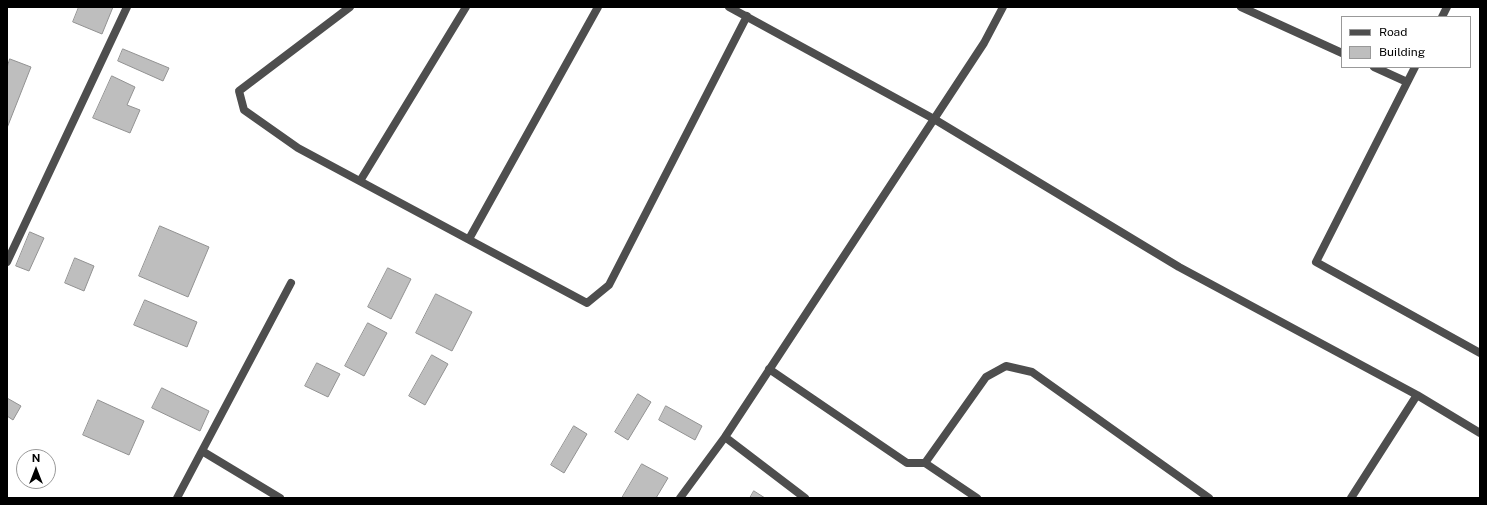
<!DOCTYPE html>
<style>
body{margin:0}
#map{position:relative;width:1487px;height:505px;overflow:hidden;background:#fff;font-family:"Public Sans",sans-serif}
canvas{display:block}
.frame{position:absolute;inset:0;border:8px solid #000;pointer-events:none}
.legend{position:absolute;left:1341px;top:16px;width:130px;height:52px;box-sizing:border-box;background:#fff;border:1px solid #999;margin:0;padding:5px 7px;list-style:none;font-size:12px;color:#000}
.legend li{display:flex;align-items:center;gap:8px;height:20px}
.legend b{width:20px;border:1px solid #999}
.north{position:absolute;left:16px;top:449px;width:40px;height:40px;box-sizing:border-box;background:#fff;border:1px solid #999;border-radius:50%;rotate:0deg;font-size:11px;font-weight:700;line-height:16px;text-align:center;color:#000}
.north::after{content:'';display:block;margin:auto;width:14px;height:18px;background:#000;clip-path:polygon(50% 0,100% 100%,50% 72%,0 100%)}
</style>
<div id="map">
<canvas width="1487" height="505"></canvas>
<div class="frame"></div>
<ul class="legend">
<li><b style="height:5px;background:#4e4e4e"></b>Road</li>
<li><b style="height:11px;background:#bebebe"></b>Building</li>
</ul>
<div class="north">N</div>
</div>
<script>
const ctx = document.querySelector('canvas').getContext('2d');
ctx.lineJoin = 'round';
function paint(path, color) { ctx.fillStyle = color; ctx.fill(path, 'evenodd'); }
function trace(path, color, width, dash) { ctx.strokeStyle = color; ctx.lineWidth = width; ctx.lineCap = dash ? 'butt' : 'round'; ctx.setLineDash(dash || []); ctx.stroke(path); }
const building = new Path2D(`
 M79 7H113L102 34 73 22Z
 M123 49 169 68 163 81 118 61Z
 M10 59 31 67 7 128V68Z
 M112 76 135 87 127 105 140 110 130 133 93 118Z
 M160 226 209 247 188 297 139 276Z
 M30 232 44 238 29 271 16 266Z
 M75 258 94 266 84 291 65 283Z
 M388 268 411 279 391 319 368 307Z
 M436 294 472 312 452 351 416 333Z
 M145 300 197 322 187 347 134 325Z
 M368 323 387 333 364 376 345 366Z
 M432 355 448 364 425 405 409 396Z
 M317 363 340 374 328 397 305 386Z
 M162 388 209 411 200 431 152 408Z
 M638 394 651 402 628 440 615 432Z
 M7 398 21 406 13 420 7 416Z
 M98 400 144 421 129 455 83 435Z
 M666 406 702 426 695 440 659 420Z
 M574 426 587 434 564 473 551 465Z
 M642 464 668 478 656 498H622Z
 M754 491 765 498H750Z`);
paint(building, '#bebebe');
trace(building, '#929292', 1);
trace(new Path2D(`
 M350 7 239 91 244 110 298 148 587 303 609 285 747 16
 M729 7 934 119 1179 267 1417 395 1480 433
 M1241 7 1342 53
 M1442 17 1447 7
 M1374 67 1407 82
 M1415 67 1316 262 1480 353
 M360 181 466 7
 M469 239 598 7
 M7 262 127 7
 M769 369 907 463H925L986 377 1006 366 1032 372 1209 498
 M725 437 805 498
 M202 451 280 498
 M925 463 977 498
 M177 498 291 283
 M680 498 725 437 984 43 1003 7
 M1351 498 1417 395`), '#4e4e4e', 8);
</script>
